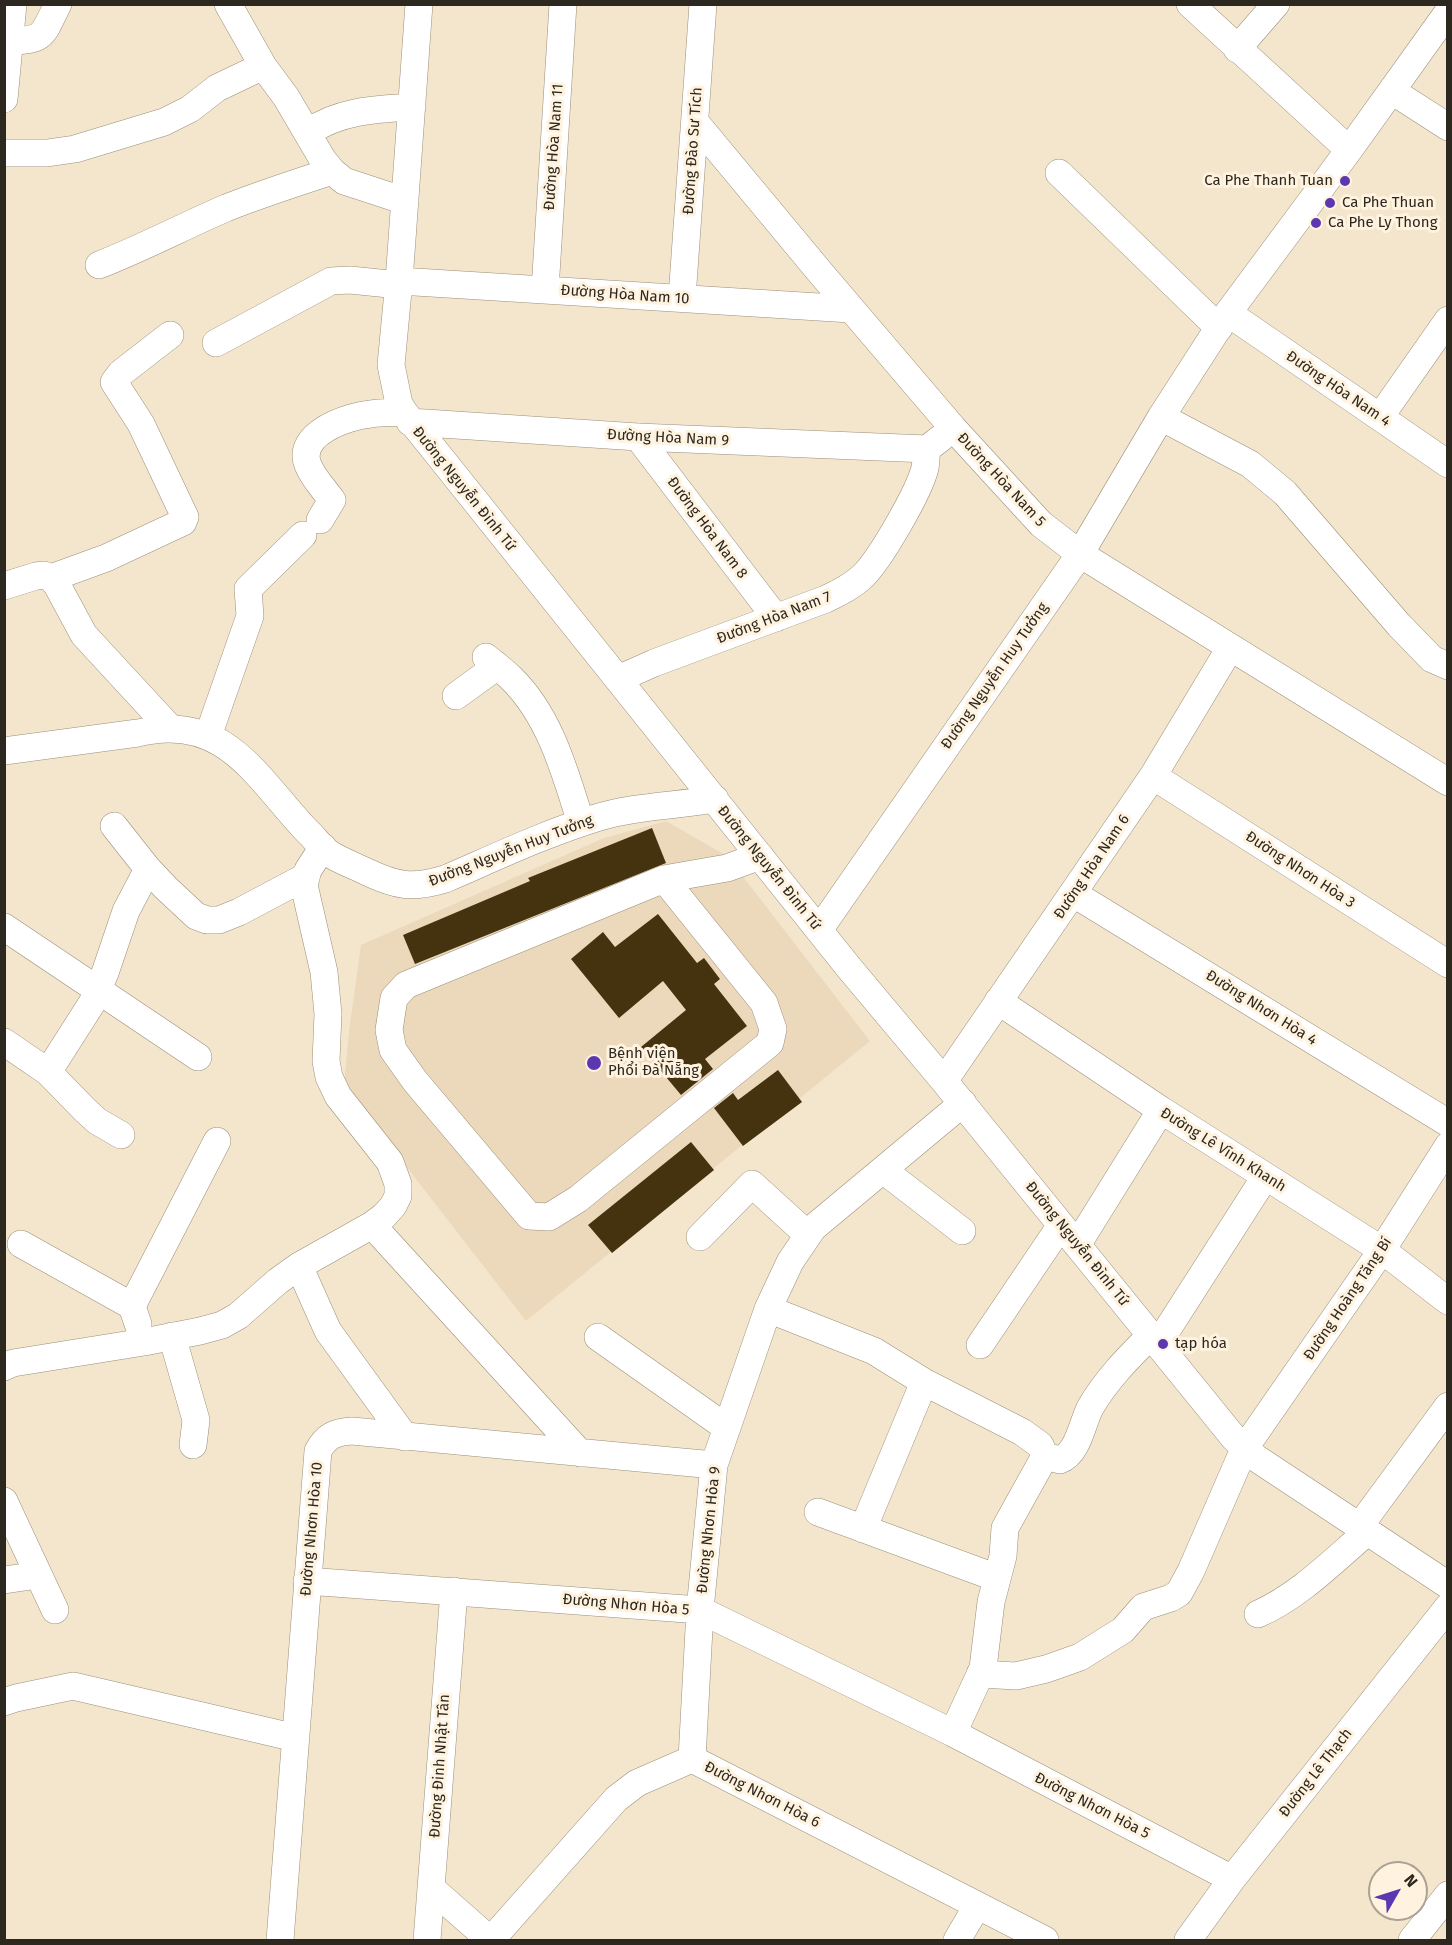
<!DOCTYPE html>
<meta charset="utf-8">
<style>
body{margin:0}
#map{position:relative;width:1452px;height:1945px;overflow:hidden;background:#f4e6cd;font-family:"Fira Sans",sans-serif}
canvas{display:block}
.frame{position:absolute;inset:0;border:6px solid #2d281f;pointer-events:none}
.north{position:absolute;left:1368px;top:1861px;width:60px;height:60px;box-sizing:border-box;background:#fff3e0;border:2px solid #aba293;border-radius:50%;rotate:51deg;font-size:16px;font-weight:700;line-height:24px;text-align:center;color:#2d281f}
.north::after{content:'';display:block;margin:auto;width:21px;height:27px;background:#5b38b0;clip-path:polygon(50% 0,100% 100%,50% 72%,0 100%)}
</style>
<div id="map">
<canvas width="1452" height="1945"></canvas>
<div class="frame"></div>
<div class="north">N</div>
</div>
<script>
const ctx = document.querySelector('canvas').getContext('2d');
ctx.lineJoin = 'round';
function paint(path, color) { ctx.fillStyle = color; ctx.fill(path, 'evenodd'); }
function trace(path, color, width, dash) { ctx.strokeStyle = color; ctx.lineWidth = width; ctx.lineCap = dash ? 'butt' : 'round'; ctx.setLineDash(dash || []); ctx.stroke(path); }
function write(font, color, halo, rows, align = 'center') {
  ctx.font = font + ' "Fira Sans",sans-serif'; ctx.lineWidth = 6; ctx.setLineDash([]); ctx.textBaseline = 'middle'; ctx.strokeStyle = halo; ctx.fillStyle = color; for (const [text, x, y, turn = 0] of rows) {
    ctx.save(); ctx.translate(x, y); ctx.rotate((+turn || 0) * Math.PI / 180); ctx.textAlign = isNaN(turn) ? turn : align; if (halo) ctx.strokeText(text, 0, 0); ctx.fillText(text, 0, 0); ctx.restore();
  }
}
paint(new Path2D(`
 M666 821 727 856 870 1041 526 1321 344 1086 349 1031 361 945 604 838Z`), '#ecd9bb');
paint(new Path2D(`
 M652 828 666 863 415 964 403 935 530 881 528 878Z
 M658 914 697 963 704 958 720 979 714 984 747 1026 705 1059 713 1069 681 1095 641 1047 686 1010 663 981 619 1018 571 959 603 932 615 947Z
 M778 1070 802 1102 743 1146 714 1108 733 1093 738 1100Z
 M691 1142 714 1170 612 1253 588 1225Z`), '#453310');
const minor = new Path2D(`
 M228 4 263 66 286 97 323 160 332 171 344 181 405 201
 M419 4 399 281 391 365 399 404 404 412 850 969 944 1081 1234 1438 1256 1458 1448 1585
 M1190 4 1349 150
 M10 41C46 40 42 35 58 4
 M1237 49 1276 4
 M1392 91 1448 127
 M4 99 13 4
 M696 123 819 271 953 428 1041 524 1080 554 1448 782
 M307 133C338 111 375 109 412 107
 M4 153H47L75 149 164 122 190 109 217 88 263 66
 M1059 173 1219 328
 M99 265C143 248 184 226 226 208 261 194 296 183 332 171
 M399 281 851 309
 M545 290 563 4
 M682 298 703 4
 M1228 313 1448 464
 M216 343 331 281 350 280 399 285
 M1161 417 1250 464 1285 493 1399 625 1432 659 1448 666
 M1380 417 1448 320
 M410 422 638 437 927 449
 M638 437 776 618
 M320 520 332 500C324 489 313 478 308 465 295 434 348 416 371 414 382 412 393 413 404 412
 M51 578 106 558 183 522 185 517 141 424 114 382 121 373 170 335
 M4 586 36 576 44 575 51 578 57 585 84 635 170 728
 M486 657C494 664 503 670 511 678 550 716 565 772 581 823
 M618 679 654 663 826 599C839 593 851 587 862 577 880 560 919 492 925 468 926 462 926 455 927 449L941 438
 M456 696 489 672 495 664
 M208 736 250 616 248 589 303 535
 M4 751 138 733C225 712 256 777 307 831 315 838 321 848 330 854 341 861 355 866 367 872 397 886 412 889 445 879 494 858 544 834 596 818 634 806 675 806 715 799
 M1153 776 1448 964
 M114 826 148 869 166 888 196 916 207 920H219L239 912 305 877
 M664 879 764 1003 773 1029 770 1043 578 1199 549 1217 529 1216 415 1081 393 1050 389 1030 394 998 406 985 664 879 727 868 760 856
 M1074 894 1448 1123
 M4 927 198 1057
 M819 930 1080 554 1161 417 1228 313 1349 150 1448 12
 M998 1001 1161 1110 1382 1250 1448 1301
 M4 1042 48 1072 85 1110 97 1121 121 1135
 M48 1072 92 1003 105 973 126 911 148 869
 M944 1081 1153 776 1230 648
 M883 1170 962 1231
 M372 1225 580 1453
 M700 1237 752 1184 808 1235
 M21 1244 132 1306 138 1324
 M1077 1245 1161 1110
 M299 1266 328 1331 405 1437
 M132 1306 217 1141
 M768 1309 874 1351 924 1382 1022 1432 1040 1445 1045 1456
 M172 1336 196 1420 193 1445
 M598 1337 727 1428
 M1158 1344 1265 1177
 M980 1345 1061 1225
 M4 1367 13 1363 144 1342 200 1331 222 1325 238 1316 278 1281 299 1266 372 1225 384 1216 393 1206 398 1196V1184L390 1162 338 1096 329 1077 326 1061 328 1014 324 972 304 885 308 870 323 847
 M1045 1456 1060 1460C1078 1453 1082 1424 1090 1408 1106 1380 1128 1358 1151 1335
 M4 1501 55 1610
 M818 1512 997 1578
 M1359 1527 1448 1406
 M863 1529 924 1382
 M4 1580 38 1575
 M307 1581 700 1610 953 1733 1232 1879
 M1258 1614C1299 1596 1333 1561 1367 1532
 M980 1674 1016 1676 1046 1669 1080 1657 1123 1630 1143 1607 1171 1598 1179 1593 1191 1571 1244 1449 1382 1250 1448 1146
 M4 1702 16 1698 73 1686 296 1738
 M953 1733 983 1668 991 1602 1003 1556 1005 1528 1045 1456
 M692 1759 700 1610 714 1465 768 1309 790 1262 813 1228 963 1103
 M692 1759 1045 1940
 M431 1888 490 1940
 M280 1940 318 1451C326 1436 335 1432 352 1431L714 1465
 M427 1940 454 1591
 M491 1940 616 1799 637 1783 692 1759
 M957 1940 977 1906
 M1188 1940 1232 1879 1448 1607
 M1412 1940 1448 1895`);
trace(minor, '#9b8e78', 28);
trace(minor, '#fff', 27);
for (const [x, y, r, color] of [
 [1345,181,6,"#5b38b0"],
 [1330,203,6,"#5b38b0"],
 [1316,223,6,"#5b38b0"],
 [594,1063,8,"#5b38b0"],
 [1163,1344,6,"#5b38b0"]
]) { const dot = new Path2D(); dot.arc(x, y, r, 0, 2 * Math.PI); ctx.fillStyle = color; ctx.fill(dot); trace(dot, '#fff3e0', 2); }
write('15px', '#2d281f', '#fff3e0', [
 ["Đường Hòa Nam 11",554,147,-86],
 ["Đường Đào Sư Tích",693,151,-86],
 ["Đường Hòa Nam 10",625,295,4],
 ["Đường Hòa Nam 4",1338,389,34],
 ["Đường Hòa Nam 9",668,438,3],
 ["Đường Hòa Nam 5",1001,480,47],
 ["Đường Nguyễn Đình Tứ",464,489,51],
 ["Đường Hòa Nam 8",707,528,53],
 ["Đường Hòa Nam 7",774,618,-21],
 ["Đường Nguyễn Huy Tưởng",995,676,-55],
 ["Đường Nguyễn Huy Tưởng",511,851,-21],
 ["Đường Hòa Nam 6",1092,867,-56],
 ["Đường Nguyễn Đình Tứ",769,868,51],
 ["Đường Nhơn Hòa 3",1300,870,33],
 ["Đường Nhơn Hòa 4",1261,1008,32],
 ["Đường Lê Vĩnh Khanh",1223,1150,32],
 ["Đường Nguyễn Đình Tứ",1077,1244,51],
 ["Đường Hoàng Tăng Bí",1348,1299,-56],
 ["Đường Nhơn Hòa 10",312,1529,-85],
 ["Đường Nhơn Hòa 9",709,1530,-84],
 ["Đường Nhơn Hòa 5",626,1605,5],
 ["Đường Đinh Nhật Tân",440,1766,-86],
 ["Đường Lê Thạch",1316,1773,-52],
 ["Đường Nhơn Hòa 6",762,1795,27],
 ["Đường Nhơn Hòa 5",1092,1806,27]
]);
write('15px', '#2d281f', '#fff3e0', [
 ["Ca Phe Thanh Tuan",1333,181,"right"],
 ["Ca Phe Thuan",1342,203],
 ["Ca Phe Ly Thong",1328,223],
 ["Bệnh viện",608,1054],
 ["Phổi Đà Nẵng",608,1071],
 ["tạp hóa",1175,1344]
], 'left');
</script>
